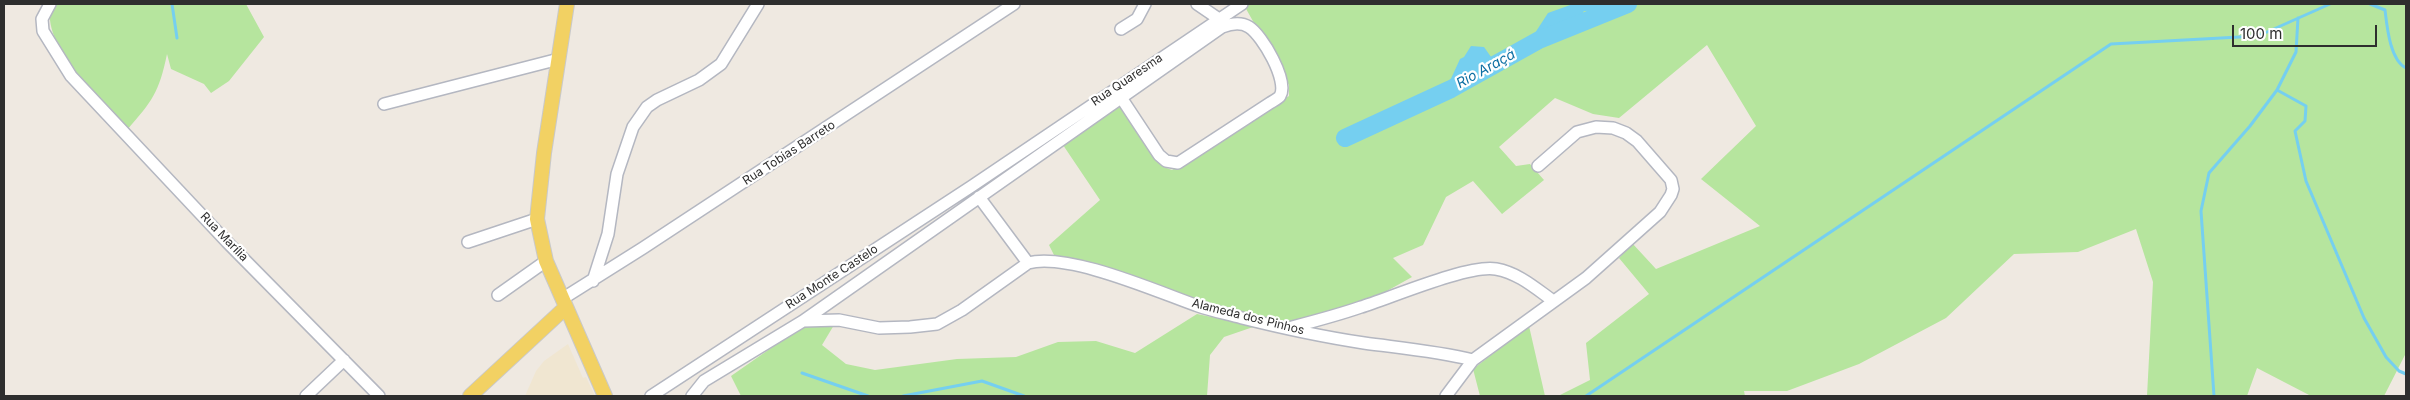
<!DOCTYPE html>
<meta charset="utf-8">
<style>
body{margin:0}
#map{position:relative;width:2410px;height:400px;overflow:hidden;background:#efe9e1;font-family:Inter,sans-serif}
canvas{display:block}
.frame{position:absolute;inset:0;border:5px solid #2e2e2e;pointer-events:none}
.scale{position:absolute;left:2232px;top:25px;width:145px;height:22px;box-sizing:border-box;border:2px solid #2e2e2e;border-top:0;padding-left:6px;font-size:15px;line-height:18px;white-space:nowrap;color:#2e2e2e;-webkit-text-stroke:4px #fff;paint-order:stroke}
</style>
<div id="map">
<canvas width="2410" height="400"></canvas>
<div class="frame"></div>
<div class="scale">100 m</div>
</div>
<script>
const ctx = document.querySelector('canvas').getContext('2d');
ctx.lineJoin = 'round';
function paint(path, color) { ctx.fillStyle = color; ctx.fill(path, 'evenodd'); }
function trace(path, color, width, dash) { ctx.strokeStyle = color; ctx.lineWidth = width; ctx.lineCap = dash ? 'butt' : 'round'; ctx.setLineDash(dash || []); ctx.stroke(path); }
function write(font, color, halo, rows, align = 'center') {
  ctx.font = font + ' Inter,sans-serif'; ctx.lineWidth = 4.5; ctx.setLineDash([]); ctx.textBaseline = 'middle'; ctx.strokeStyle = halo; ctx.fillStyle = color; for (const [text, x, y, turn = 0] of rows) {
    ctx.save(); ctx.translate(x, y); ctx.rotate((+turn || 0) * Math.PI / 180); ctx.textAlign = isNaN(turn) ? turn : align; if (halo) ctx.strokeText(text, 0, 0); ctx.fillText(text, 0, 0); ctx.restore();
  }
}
paint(new Path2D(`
 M568 344 583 378 586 377 595 396H525L536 371 544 361Z`), '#f0e6d1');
paint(new Path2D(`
 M51 4H246L264 37 229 81 211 93 204 84 171 69 167 54C159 93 152 101 127 130 101 100 40 46 51 4Z
 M1250 4H2406V353L2384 396H2311L2257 368 2247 396H2147L2153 282 2136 229 2078 252 2014 254 1946 318 1859 364 1787 391H1744L1745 396H1558L1590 380 1586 343 1649 294 1619 258 1632 243 1656 269 1760 226 1701 179 1756 126 1707 45 1619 118 1593 114 1555 98 1499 147 1516 166 1530 164 1544 180 1502 214 1473 181 1446 197 1423 245 1393 258 1412 277 1378 296 1330 313 1284 324 1239 314 1055 257 1049 245 1100 200 1063 145 1122 104 1164 167 1172 170 1289 96V85L1245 7Z
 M1197 314 1256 326 1224 337 1210 355 1207 396H741L731 376 804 325H834L822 345 846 364 875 370 957 359 1016 357 1058 342 1096 341 1135 353Z
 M1529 326 1545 396H1480L1473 369Z`), '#b6e59e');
paint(new Path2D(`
 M1573 4H1622L1628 7 1620 10 1584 11C1574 28 1558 36 1539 40L1535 33 1548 13Z
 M1471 46 1484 47 1496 64 1485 79 1472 81 1468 77 1458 79 1456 86 1451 89 1441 85 1449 83 1460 59 1464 57Z`), '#75cff0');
trace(new Path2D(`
 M172 4 177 38
 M2370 4 2385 10C2387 27 2390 60 2406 68
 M2277 90 2306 106 2305 121 2295 131 2306 181 2364 318 2386 357 2399 371 2406 374
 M802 373 868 396
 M903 396 982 381 1024 396
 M1586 396 2111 44 2258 36 2330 4
 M2214 396 2201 211 2209 173 2250 126 2277 90 2296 52 2298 18`), '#75cff0', 3);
trace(new Path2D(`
 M1345 138 1451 89 1539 40 1628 4`), '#75cff0', 18);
const minor = new Path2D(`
 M50 4 42 19 43 31 71 76 227 242 379 396
 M1197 4 1219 19
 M1121 29 1137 19 1145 4
 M384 104 559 59
 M979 197 1028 263C1068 252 1158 292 1198 306 1212 311 1228 314 1242 318 1282 328 1324 337 1364 343 1401 348 1437 351 1473 360
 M468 242 537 219
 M593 281 608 234 617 174 633 127 647 107 657 100 699 80 721 64 758 4
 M498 295 546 261
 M562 299 643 248 1014 4
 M803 321 1222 27C1230 24 1241 22 1249 27 1262 35 1289 81 1280 96 1278 99 1273 101 1270 103L1178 163 1166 161 1159 155 1122 99
 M1292 327C1315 321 1338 315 1361 307 1390 298 1469 264 1496 269 1518 273 1534 287 1552 300
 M306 396 344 360
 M651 396 972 186 1242 4
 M692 396 704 381 803 321 839 320 879 328 910 327 937 324 962 310 1028 263
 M1446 396 1473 360 1586 278 1660 212 1671 195 1673 189 1671 180 1637 141 1626 133 1613 128 1596 127 1577 132 1538 166`);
const major = new Path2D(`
 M567 4 544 153 537 219 546 261 605 396
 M470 396 565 308`);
trace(minor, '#b4b7c1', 14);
trace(major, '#c9c9c9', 16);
trace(minor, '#fff', 11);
trace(major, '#f2d163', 14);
write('12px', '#2e2e2e', '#fff', [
 ["Rua Quaresma",1127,80,-34],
 ["Rua Tobias Barreto",789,153,-33],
 ["Rua Marília",224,237,46],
 ["Rua Monte Castelo",832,277,-33],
 ["Alameda dos Pinhos",1248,317,14]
]);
write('italic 14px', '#0d6fa3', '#fff', [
 ["Rio Araçá",1486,69,-29]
]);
</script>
